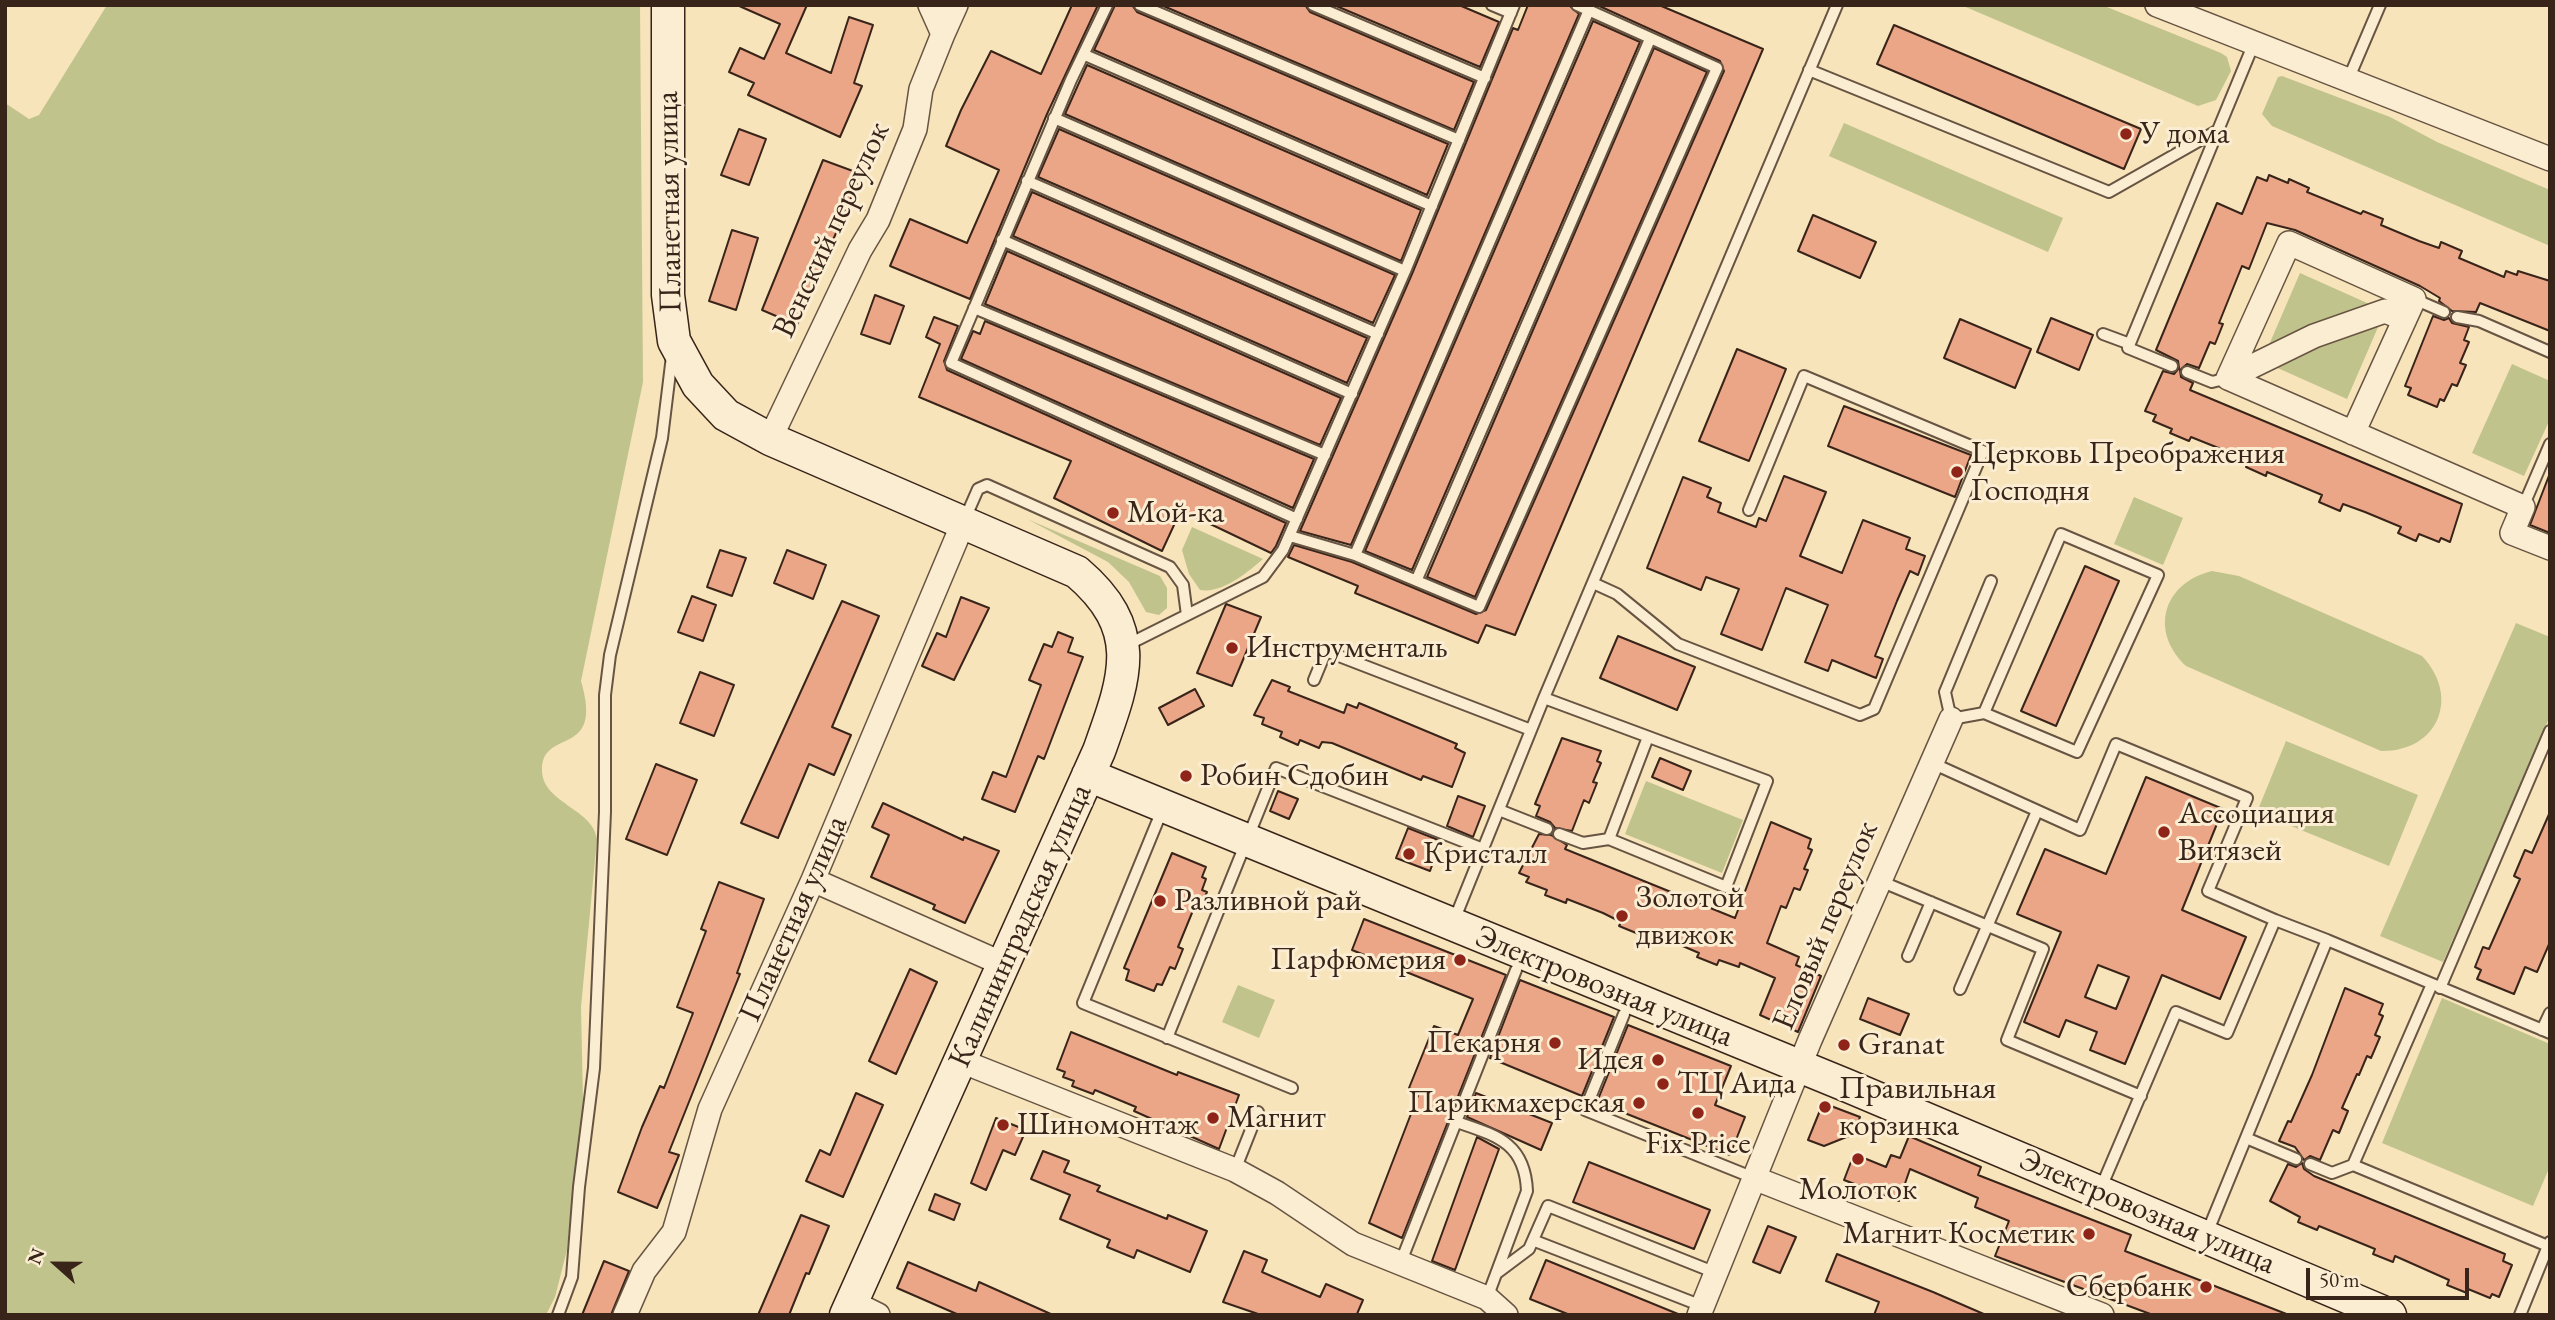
<!DOCTYPE html>
<meta charset="utf-8">
<style>
body{margin:0}
#map{position:relative;width:2555px;height:1320px;overflow:hidden;background:#f7e4ba;font-family:"EB Garamond",serif}
canvas{display:block}
.frame{position:absolute;inset:0;border:7px solid #39241a;pointer-events:none}
.north{position:absolute;left:21px;top:1229px;width:70px;height:70px;-webkit-text-stroke:5px #faedd2;paint-order:stroke;rotate:291deg;font-size:19px;font-weight:700;line-height:28px;text-align:center;color:#39241a}
.north::after{content:'';display:block;margin:auto;width:24px;height:32px;background:#39241a;clip-path:polygon(50% 0,100% 100%,50% 72%,0 100%)}
.scale{position:absolute;left:2306px;top:1268px;width:163px;height:32px;box-sizing:border-box;border:4px solid #39241a;border-top:0;padding-left:9px;font-size:21px;line-height:24px;white-space:nowrap;color:#39241a;-webkit-text-stroke:5px #faedd2;paint-order:stroke}
</style>
<div id="map">
<canvas width="2555" height="1320"></canvas>
<div class="frame"></div>
<div class="north">N</div>
<div class="scale">50 m</div>
</div>
<script>
const ctx = document.querySelector('canvas').getContext('2d');
ctx.lineJoin = 'round';
function paint(path, color) { ctx.fillStyle = color; ctx.fill(path, 'evenodd'); }
function trace(path, color, width, dash) { ctx.strokeStyle = color; ctx.lineWidth = width; ctx.lineCap = dash ? 'butt' : 'round'; ctx.setLineDash(dash || []); ctx.stroke(path); }
function write(font, color, halo, rows, align = 'center') {
  ctx.font = font + ' "EB Garamond",serif'; ctx.lineWidth = 6; ctx.setLineDash([]); ctx.textBaseline = 'middle'; ctx.strokeStyle = halo; ctx.fillStyle = color; for (const [text, x, y, turn = 0] of rows) {
    ctx.save(); ctx.translate(x, y); ctx.rotate((+turn || 0) * Math.PI / 180); ctx.textAlign = isNaN(turn) ? turn : align; if (halo) ctx.strokeText(text, 0, 0); ctx.fillText(text, 0, 0); ctx.restore();
  }
}
paint(new Path2D(`
 M107 5H640L643 382 581 681C604 759 543 727 542 769 541 803 593 808 597 839L581 1007 583 1102 567 1250 555 1297 546 1315H5V103L29 119 39 115Z
 M1961 5H2102L2221 53 2227 57 2231 71 2216 100 2198 106Z
 M2282 76 2390 117 2437 142 2550 190V246L2272 126 2262 114 2278 77Z
 M1844 123 2063 218 2048 252 1829 156Z
 M2300 273 2385 311 2347 399 2262 361Z
 M2512 364 2550 381V419L2524 476 2472 453Z
 M2134 497 2183 518 2163 565 2114 544Z
 M1027 519 1160 576 1167 588V608L1159 615 1146 612 1129 582 1108 562Z
 M1192 527 1263 559C1248 572 1222 594 1200 590L1189 574 1182 550Z
 M2212 571 2239 576 2422 656C2461 697 2438 752 2381 751L2186 666C2149 631 2163 583 2212 571Z
 M2516 623 2550 637V716L2443 962 2380 936Z
 M2286 741 2418 795 2389 866 2257 812Z
 M1646 781 1743 820 1722 873 1625 834Z
 M1238 985 1275 1000 1259 1038 1222 1022Z
 M2442 998 2550 1044V1166L2533 1206 2382 1143Z`), '#c1c38d');
const building = new Path2D(`
 M737 5H807L786 53 831 73 849 17 873 25 854 83 862 86 840 137 748 95 754 83 729 72 740 48 764 59 780 24Z
 M1072 5H1098L1047 114 970 299 890 266 910 219 967 243 999 170 946 146 961 110 991 51 1041 74Z
 M1115 5H1132L1137 12 1448 144 1427 195 1094 50Z
 M1161 5H1305L1310 12 1474 82 1454 130Z
 M1334 5H1459L1499 22 1480 67Z
 M1528 5H1569L1579 14 1351 545 1300 531 1412 274 1513 28 1518 30Z
 M1597 5H1659L1763 49 1515 635 1486 625 1478 643 1355 593 1358 586 1288 557 1294 545 1352 562 1476 614 1486 610 1724 71 1720 61Z
 M1593 21 1640 42 1412 570 1365 551Z
 M1894 25 2141 129 2124 169 1877 64Z
 M1654 48 1707 72 1475 597 1427 577Z
 M1087 65 1421 210 1401 261 1065 114Z
 M739 129 766 139 749 185 721 175Z
 M1059 129 1395 275 1373 323 1038 177Z
 M823 160 861 174 797 325 762 310Z
 M2269 175 2288 183 2289 179 2309 188 2307 192 2361 214 2363 211 2383 219 2381 225 2419 241 2439 248 2441 242 2462 251 2459 258 2504 277 2506 271 2517 275 2518 271 2550 281V331L2480 303 2476 312 2452 311 2439 301 2440 298 2420 286 2295 230 2267 223 2249 269 2242 266 2219 323 2223 324 2215 344 2210 342 2199 368 2187 364 2180 370 2181 377 2193 383 2190 390 2462 504 2450 542 2441 538 2439 542 2419 534 2416 541 2398 533 2401 527 2365 512 2343 504 2340 511 2319 502 2322 495 2267 472 2266 476 2246 467 2249 462 2231 453 2191 437 2189 441 2170 433 2172 429 2153 421 2156 415 2145 411 2163 371 2174 374 2179 368 2178 361 2156 350 2217 203 2242 214 2257 177 2267 181Z
 M1032 192 1367 338 1347 383 1013 236Z
 M1813 215 1876 242 1860 278 1798 251Z
 M732 230 758 238 736 310 709 301Z
 M1007 251 1341 398 1320 445 985 304Z
 M875 295 904 306 890 344 861 334Z
 M2433 316 2444 320 2449 318 2452 323 2469 327 2464 340 2469 342 2460 363 2466 365 2457 386 2452 384 2444 401 2440 399 2437 407 2408 395 2411 388 2405 386Z
 M934 317 958 326 944 361 947 370 1286 523 1276 546 1271 553 1181 510 1162 551 1054 498 1071 461 919 397 940 344 926 337Z
 M2051 318 2093 335 2079 370 2037 352Z
 M1960 319 2031 349 2015 388 1944 358Z
 M985 321 1314 459 1293 508 961 359 973 331 980 334Z
 M1737 349 1786 369 1749 461 1699 441Z
 M1844 406 1971 455 1955 497 1828 446Z
 M2550 473V533L2530 525Z
 M1784 476 1826 492 1800 556 1842 573 1863 520 1910 538 1906 549 1925 556 1918 575 1910 571 1897 601 1875 656 1883 659 1876 678 1832 660 1828 671 1805 662 1828 605 1786 588 1762 650 1721 634 1739 589 1706 577 1701 590 1647 568 1683 477 1711 488 1707 497 1721 503 1718 512 1756 527 1759 518 1766 521Z
 M720 550 746 558 732 596 707 587Z
 M787 550 826 565 813 599 774 583Z
 M2085 566 2119 581 2056 726 2021 711Z
 M692 596 716 605 703 641 678 632Z
 M961 597 989 608 954 680 922 666 937 633 946 637Z
 M842 601 879 616 832 727 851 735 834 775 809 764 778 838 741 823Z
 M1226 604 1261 617 1232 686 1197 673Z
 M1058 632 1073 638 1068 652 1083 657 1044 759 1038 756 1015 812 982 799 993 772 1006 777 1041 685 1029 680 1044 644 1052 647Z
 M1618 636 1695 667 1677 710 1600 678Z
 M700 672 734 685 714 736 680 723Z
 M1272 680 1290 687 1288 691 1344 713 1347 704 1357 708 1359 703 1457 744 1455 748 1465 753 1452 787 1423 776 1421 780 1332 743 1322 742 1319 748 1300 740 1298 745 1280 737 1282 732 1262 724 1264 718 1254 715Z
 M1195 689 1204 706 1168 725 1159 708Z
 M1562 738 1601 751 1597 761 1601 763 1593 782 1597 783 1589 803 1584 800 1572 831 1555 828 1550 822 1536 816 1540 806 1535 804Z
 M1660 758 1691 771 1683 790 1652 777Z
 M656 764 697 780 667 855 626 839Z
 M2146 777 2223 809 2182 910 2246 937 2220 999 2162 975 2125 1064 2090 1050 2097 1032 2066 1020 2059 1037 2024 1022 2061 932 2017 914 2045 849 2106 874ZM2098 965 2129 977 2116 1009 2085 997Z
 M1278 791 1298 799 1289 819 1270 811Z
 M1458 796 1485 806 1473 837 1447 826Z
 M883 803 963 840 964 837 999 851 965 923 933 909 935 905 871 877 889 835 872 827Z
 M2550 812V942L2537 972 2525 967 2514 994 2477 979 2481 970 2475 967 2483 947 2489 949 2520 879 2514 876 2525 850 2532 853Z
 M1771 822 1811 839 1808 848 1812 850 1804 869 1808 870 1800 890 1794 888 1786 908 1781 906 1767 943 1799 957 1796 965 1821 976 1798 1032 1760 1015 1775 978 1740 963 1739 967 1719 960 1717 965 1697 957 1699 953 1643 929 1641 935 1619 926 1621 922 1603 913 1567 899 1566 903 1545 895 1547 890 1526 882 1529 877 1519 873 1539 834 1551 835 1567 845 1565 849 1735 918Z
 M1408 828 1441 841 1430 871 1396 858Z
 M1172 853 1206 867 1202 877 1206 879 1202 890 1207 892 1199 910 1194 908 1178 947 1183 949 1175 969 1170 967 1162 985 1157 984 1154 991 1126 980 1129 970 1124 968Z
 M719 882 764 899 737 973 740 974 669 1152 679 1155 657 1208 618 1192 642 1127 660 1086 664 1088 693 1013 677 1007 706 931 701 929Z
 M1364 919 1506 975 1402 1238 1369 1223 1419 1093 1409 1088 1434 1026 1458 1035 1473 999 1352 950Z
 M910 969 937 982 896 1074 869 1061Z
 M1520 980 1614 1017 1582 1096 1490 1058Z
 M2345 988 2383 1004 2379 1014 2383 1016 2375 1035 2380 1037 2371 1058 2367 1056 2359 1075 2357 1074 2342 1108 2348 1111 2339 1133 2333 1130 2320 1160 2310 1156 2304 1160 2295 1147 2279 1141 2288 1121 2291 1122 2312 1075Z
 M1868 998 1909 1014 1900 1035 1860 1019Z
 M1628 1025 1731 1066 1715 1105 1745 1117 1730 1155 1597 1102Z
 M1071 1032 1177 1075 1178 1072 1239 1095 1219 1149 1134 1111 1136 1107 1095 1090 1093 1094 1072 1086 1074 1081 1063 1077 1065 1072 1057 1069Z
 M856 1093 883 1105 843 1197 806 1181 820 1150 830 1155Z
 M1476 1093 1552 1123 1541 1150 1467 1117Z
 M1823 1103 1860 1117 1854 1134 1824 1146 1808 1140Z
 M996 1118 1026 1130 1015 1155 1003 1150 986 1190 971 1183Z
 M1909 1136 1981 1167 1978 1175 2131 1235 2125 1251 2289 1315H2153L1995 1256 2009 1221 1975 1207 1978 1198 1910 1169 1899 1201 1844 1180 1854 1154 1886 1167 1891 1155 1900 1158Z
 M1477 1137 1499 1149 1455 1270 1432 1261Z
 M1043 1151 1069 1161 1064 1172 1100 1186 1097 1191 1167 1219 1168 1215 1207 1231 1190 1272 1137 1250 1134 1258 1107 1247 1110 1240 1060 1219 1070 1195 1031 1179Z
 M1589 1162 1710 1210 1694 1249 1573 1202Z
 M2302 1163 2304 1169 2314 1176 2505 1254 2503 1261 2512 1265 2499 1297 2492 1294 2490 1298 2468 1289 2467 1293 2447 1285 2449 1280 2395 1256 2393 1262 2373 1254 2375 1249 2319 1226 2317 1230 2298 1222 2300 1217 2270 1201 2288 1164 2296 1167Z
 M935 1194 960 1204 954 1220 929 1210Z
 M801 1215 829 1226 809 1274 806 1273 789 1315H758Z
 M1768 1226 1796 1237 1780 1273 1753 1262Z
 M1244 1251 1267 1260 1262 1272 1320 1297 1326 1284 1363 1300 1357 1314 1360 1315H1261L1223 1302Z
 M1837 1254 1933 1292 1986 1315H1874L1879 1302 1826 1281Z
 M1546 1260 1678 1314V1315H1570L1530 1299Z
 M604 1261 629 1271 611 1315H582Z
 M908 1262 976 1291 979 1282 1053 1315H959L897 1288Z`);
paint(building, '#eba587');
trace(building, '#39241a', 2);
const lane = new Path2D(`
 M1107 5 1071 80 951 363 1297 519
 M1140 5 1459 140
 M1313 5 1485 78
 M1492 5 1511 13
 M1085 55 1432 206
 M1809 70 2109 192 2220 129
 M2348 80 2380 5
 M1054 118 1405 271
 M1027 181 1378 334
 M1002 240 1352 394
 M2414 299 2444 312
 M974 308 1325 455
 M2457 317 2479 321 2550 352
 M2103 334 2130 344
 M2172 366 2128 348 2254 43
 M2187 372 2212 382 2228 378
 M2523 507 2550 444
 M964 521 978 489 987 485 1170 567 1183 585 1187 615
 M1290 536 1355 555 1479 607 1717 68 1577 5
 M1355 555 1589 10
 M1417 579 1650 39
 M1593 583 1617 594 1678 644 1860 715 1874 709 1983 451 1804 376 1749 510
 M1125 646 1263 577 1283 550 1405 271 1514 5
 M1314 680 1326 651 1531 730
 M1544 698 1767 781 1726 887 1609 839 1648 737
 M1984 713 2061 534 2158 575 2077 752 1984 713 1951 719 1945 692 1991 581
 M1932 763 2080 830 2116 744 2247 798 2208 891 2275 920 2227 1033 2176 1012 2100 1190
 M1163 808 1083 1003 1292 1088
 M1499 810 1547 829
 M1559 834 1583 843 1609 839
 M1880 881 2043 949 2007 1040 2141 1096
 M2275 920 2327 940
 M1453 923 1544 698 1837 5
 M1908 956 1931 902
 M2432 984 2353 1165 2548 1246 2550 1242
 M2440 988 2550 731
 M1960 989 2037 811
 M1624 1014 1585 1110 1754 1178
 M2542 1030 2550 1013
 M1167 1038 1276 768 1483 849
 M1454 1121C1494 1135 1525 1141 1527 1191L1487 1298
 M2246 1138 2296 1159
 M2310 1164 2332 1173 2353 1165
 M1235 1170 1258 1112
 M2207 1233 2327 940 2550 1033
 M1535 1241 1702 1306
 M1400 1264 1516 970
 M1497 1273 1529 1249 1548 1206 1716 1273
 M558 1315 572 1277 579 1187 594 1068 605 812V695L610 655 662 438 672 356
 M2520 1315 2548 1246`);
const street = new Path2D(`
 M2157 5 2550 159
 M943 34 956 5
 M2228 378 2314 336 2385 311 2405 319
 M2353 433 2414 299 2289 243 2228 378 2523 507 2512 533 2550 548
 M770 439 860 250 878 220 915 129 921 89 943 34 930 5
 M813 880 1003 964
 M961 1061 1235 1170 1277 1193 1353 1244 1487 1298 1506 1315
 M1754 1178 2102 1315
 M852 1302 878 1315
 M625 1315 644 1271 674 1232 710 1109 813 880 964 521
 M1699 1315 1810 1040 1951 719`);
const secondary = new Path2D(`
 M668 5V295L674 341 698 385 726 415 770 439 1077 572C1145 630 1125 678 1099 751L846 1315
 M1088 775 1848 1086 2390 1315`);
trace(lane, '#685442', 14);
trace(street, '#685442', 26);
trace(secondary, '#39241a', 35);
trace(lane, '#faedd2', 10);
trace(street, '#faedd2', 23);
trace(secondary, '#faedd2', 32);
for (const [x, y, r, color] of [
 [2126,134,7,"#8f2418"],
 [1957,472,7,"#8f2418"],
 [1113,513,7,"#8f2418"],
 [1232,648,7,"#8f2418"],
 [1186,776,7,"#8f2418"],
 [2164,832,7,"#8f2418"],
 [1409,854,7,"#8f2418"],
 [1160,901,7,"#8f2418"],
 [1622,916,7,"#8f2418"],
 [1460,960,7,"#8f2418"],
 [1555,1043,7,"#8f2418"],
 [1844,1045,7,"#8f2418"],
 [1658,1060,7,"#8f2418"],
 [1663,1084,7,"#8f2418"],
 [1639,1103,7,"#8f2418"],
 [1825,1107,7,"#8f2418"],
 [1698,1113,7,"#8f2418"],
 [1213,1118,7,"#8f2418"],
 [1003,1125,7,"#8f2418"],
 [1858,1159,7,"#8f2418"],
 [2089,1234,7,"#8f2418"],
 [2206,1287,7,"#8f2418"]
]) { const dot = new Path2D(); dot.arc(x, y, r, 0, 2 * Math.PI); ctx.fillStyle = color; ctx.fill(dot); trace(dot, '#faedd2', 2.5); }
write('32px', '#39241a', '#faedd2', [
 ["У дома",2140,134],
 ["Церковь Преображения",1971,454],
 ["Господня",1971,491],
 ["Мой-ка",1127,513],
 ["Инструменталь",1246,648],
 ["Робин Сдобин",1200,776],
 ["Ассоциация",2178,814],
 ["Витязей",2178,851],
 ["Кристалл",1423,854],
 ["Золотой",1636,898],
 ["движок",1636,935],
 ["Разливной рай",1174,901],
 ["Парфюмерия",1446,960,"right"],
 ["Пекарня",1541,1043,"right"],
 ["Granat",1858,1045],
 ["Идея",1644,1060,"right"],
 ["ТЦ Аида",1677,1084],
 ["Правильная",1839,1089],
 ["корзинка",1839,1126],
 ["Парикмахерская",1625,1103,"right"],
 ["Магнит",1227,1118],
 ["Шиномонтаж",1017,1125],
 ["Fix Price",1698,1144,"center"],
 ["Молоток",1858,1190,"center"],
 ["Магнит Косметик",2075,1234,"right"],
 ["Сбербанк",2192,1287,"right"]
], 'left');
write('32px', '#39241a', '#faedd2', [
 ["Планетная улица",670,202,-91],
 ["Венский переулок",832,230,-65],
 ["Планетная улица",794,919,-66],
 ["Калининградская улица",1021,926,-66],
 ["Еловый переулок",1826,926,-67],
 ["Электровозная улица",1604,987,22],
 ["Электровозная улица",2147,1212,23]
]);
</script>
